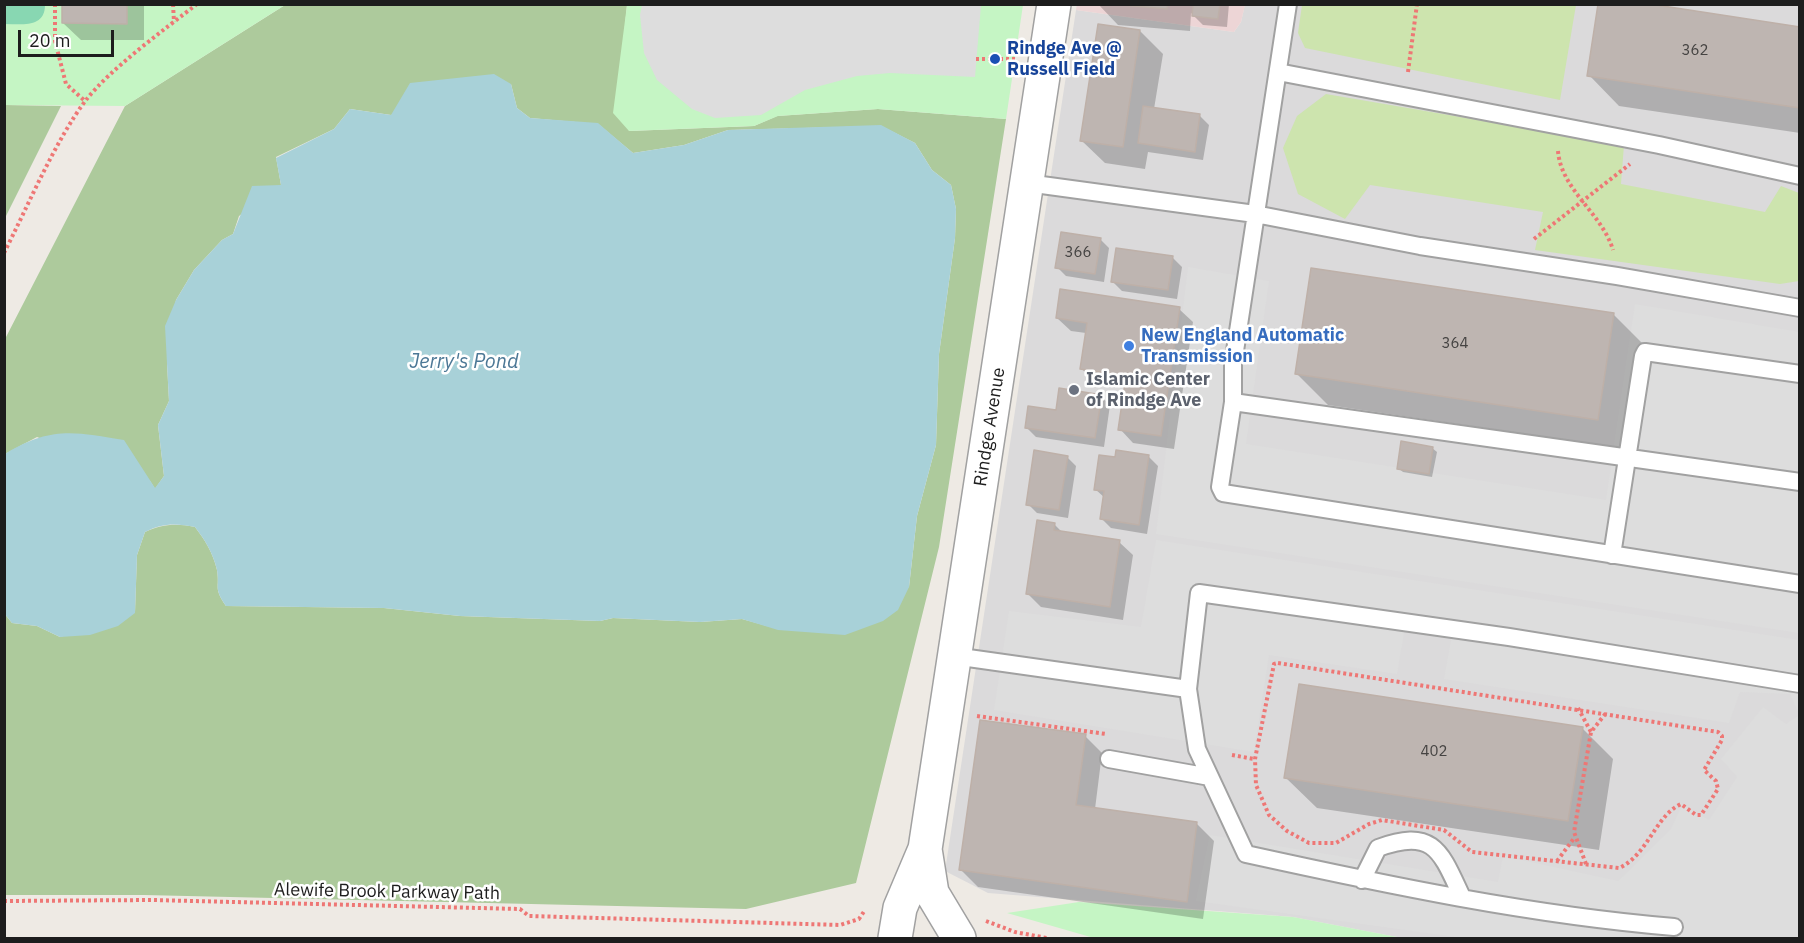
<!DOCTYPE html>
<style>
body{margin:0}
#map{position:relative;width:1804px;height:943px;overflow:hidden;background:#eeeae4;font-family:"IBM Plex Sans",sans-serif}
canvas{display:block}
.frame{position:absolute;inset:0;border:6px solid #1d1d1d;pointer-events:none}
.scale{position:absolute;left:18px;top:30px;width:96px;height:27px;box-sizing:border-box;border:3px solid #1d1d1d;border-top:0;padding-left:8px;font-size:18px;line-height:21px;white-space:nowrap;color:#1d1d1d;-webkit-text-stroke:4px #fff;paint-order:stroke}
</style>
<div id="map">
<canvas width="1804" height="943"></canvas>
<div class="frame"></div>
<div class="scale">20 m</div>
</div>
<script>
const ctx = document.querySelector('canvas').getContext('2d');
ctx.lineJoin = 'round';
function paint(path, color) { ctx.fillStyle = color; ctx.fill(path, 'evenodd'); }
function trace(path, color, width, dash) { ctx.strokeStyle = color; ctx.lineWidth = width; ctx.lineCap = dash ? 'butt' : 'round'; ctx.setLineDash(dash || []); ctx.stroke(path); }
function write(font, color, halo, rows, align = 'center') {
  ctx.font = font + ' "IBM Plex Sans",sans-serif'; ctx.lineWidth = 5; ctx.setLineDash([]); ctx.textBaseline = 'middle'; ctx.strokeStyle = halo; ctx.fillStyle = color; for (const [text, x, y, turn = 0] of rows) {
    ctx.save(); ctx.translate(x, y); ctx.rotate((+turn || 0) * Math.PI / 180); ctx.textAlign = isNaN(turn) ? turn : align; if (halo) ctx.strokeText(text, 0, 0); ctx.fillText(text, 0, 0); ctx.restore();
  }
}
paint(new Path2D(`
 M1245 4 1799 5V938H1402L1293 917 988 893 945 871 1076 10 1234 32 1241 22Z`), '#dbdadb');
paint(new Path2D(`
 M1077 4 1245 5 1241 22 1234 32 1076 10Z`), '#edd5d6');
paint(new Path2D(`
 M1302 5H1576L1560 100 1305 48 1298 33Z
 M1326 94 1624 145 1621 184 1765 212 1781 186 1799 193V281L1780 284 1535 250 1543 212 1370 185 1345 219 1298 194 1283 148 1297 116Z`), '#cde4ae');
paint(new Path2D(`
 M285 5H627L622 56 629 131 754 126 777 116 878 109 1006 119 939 547 856 883 746 909 144 895H5L4 613 12 623 37 626 60 637 135 612 137 555 145 532C162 524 176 523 195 527 205 540 213 553 217 570 220 589 213 587 226 606L384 608 460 616 600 621 613 618 700 622 742 619 778 629 909 587 917 516 936 445 939 354 955 238 956 209 951 185 932 170 915 143 881 126 728 130 684 145 633 153 598 124 530 118 517 108 511 84 391 115 350 109 334 129 276 157 281 185 239 216 233 234 222 240 194 270 176 300 167 363 169 401 158 425 164 476 155 489 150 481 37 437 5 454V339L125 106Z
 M5 105 61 106 5 218Z`), '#adca9c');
paint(new Path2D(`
 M5 5H285L125 106 5 105Z
 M627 5H1023L1006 119 878 109 778 116 754 126 629 131 613 113Z
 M1079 902 1293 917 1402 938H1094L1007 913Z`), '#c5f5c4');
paint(new Path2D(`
 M5 4 45 5C45 28 22 24 5 24Z`), '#88d7b2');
paint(new Path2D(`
 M642 5H981L975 77 890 73 857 76 805 90 761 115 715 118 692 109 657 80 644 53 640 15Z
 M1188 267 1269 281 1246 444 1606 500 1635 304 1799 332V633L1156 534Z
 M1156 540 1799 640V714L1790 694 1740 692 1729 723 1444 679 1452 635 1405 627 1397 674 1269 655 1254 752 994 710 1009 611 1141 627Z
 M1763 707 1786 724 1799 715V938H1463L1196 901 1210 835 1498 882 1503 856 1618 881 1671 829 1682 805 1709 820 1737 777 1721 759Z`), '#ddd');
paint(new Path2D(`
 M494 74 511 84 517 108 530 118 598 123 633 153 684 145 728 130 881 125 915 143 932 170 951 185 956 209 955 238 939 354 936 445 917 516 909 587 898 610 883 621 845 635 778 630 742 619 700 622 613 618 600 621 460 616 384 608 226 606C213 587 220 588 217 570 213 553 205 540 195 527 176 523 162 523 145 532L137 555 135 613 118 626 90 635 60 637 37 626 12 623 4 613 5 454C51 426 74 432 124 440L155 488 164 476 158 425 169 401 165 326 176 300 194 270 222 240 233 234 252 186 281 185 276 158 334 129 350 109 391 115 410 83Z`), '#a8d1d8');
paint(new Path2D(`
 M64 4H144V40H81L63 23Z
 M1098 4H1229L1227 27 1203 25 1191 13 1190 31 1118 25Z
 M1800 28V133L1619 106 1589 75Z
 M1140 31 1163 54 1154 109 1200 116 1209 125 1203 160 1148 152 1145 169 1105 163 1082 141Z
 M1100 239 1109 248 1104 282 1066 276 1057 267Z
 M1173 258 1182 267 1177 299 1122 291 1113 282Z
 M1179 309 1193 322 1174 449 1133 443 1120 429 1126 387 1095 382 1081 368 1086 333 1071 331 1057 318Z
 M1613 314 1644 345 1628 449 1328 405 1297 374Z
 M1101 396 1110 405 1104 447 1036 437 1027 428Z
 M1432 448 1437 452 1432 477 1403 472 1398 468Z
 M1117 452 1149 457 1158 466 1147 534 1111 528 1102 519 1105 498 1095 489 1117 459Z
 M1067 457 1076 466 1068 518 1037 513 1028 504Z
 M1054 524 1063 533 1119 542 1133 555 1123 620 1041 607 1028 594Z
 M1582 728 1613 759 1599 850 1317 808 1286 778Z
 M1085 736 1102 753 1095 809 1197 824 1214 841 1203 919 978 887 961 870Z`), '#0003');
const building = new Path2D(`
 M62 4H127V24L62 23Z
 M1112 4H1168L1167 9Z
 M1193 4H1220L1218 19 1192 16Z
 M1598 4H1650L1800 27V108L1587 76Z
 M1098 24 1140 30 1123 147 1080 141Z
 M1143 106 1200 114 1195 152 1138 143Z
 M1061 232 1101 238 1095 274 1055 268Z
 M1116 248 1173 256 1168 290 1111 282Z
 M1311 268 1614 313 1598 420 1295 374Z
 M1060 289 1180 307 1161 436 1118 430 1126 376 1080 369 1087 323 1056 318Z
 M1059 388 1102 395 1095 438 1025 428 1028 406 1056 410Z
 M1401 441 1433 447 1429 474 1397 469Z
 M1034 450 1068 456 1059 510 1026 505Z
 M1116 450 1149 455 1139 525 1100 519 1104 491 1094 490 1099 455 1115 457Z
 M1037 520 1055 523 1054 530 1120 540 1110 607 1026 594Z
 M1299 684 1583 727 1568 821 1284 778Z
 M980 720 1086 734 1076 805 1197 822 1187 902 959 870Z`);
paint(building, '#beb5b1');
trace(building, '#beb0a8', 1.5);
const service = new Path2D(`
 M1288 4 1233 364V402L1220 487 1223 493 1800 584
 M1278 72 1659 145 1800 176
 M1027 183 1255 214 1420 246 1617 276 1800 308
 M1233 402 1800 482
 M1612 555 1643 356 1645 352 1800 374
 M954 656 1188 689
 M1109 759 1210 777
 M1362 880 1378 848C1434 827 1441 852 1462 897
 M1674 927C1530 915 1387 885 1246 854L1197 749 1188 689 1199 593 1509 637 1800 684`);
const tertiary = new Path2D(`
 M925 849 932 893 959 938
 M895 938 900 908 925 849 1054 4`);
trace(service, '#a1a1a1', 20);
trace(tertiary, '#a1a1a1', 36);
trace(new Path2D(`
 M55 4V41L66 84 85 101
 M173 4 174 22
 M976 59H1015
 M1408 72 1417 4
 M1558 151C1561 190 1602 213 1613 250
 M1534 239 1630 164
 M4 253C28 206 55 141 86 100 110 69 165 29 197 4
 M1278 663 1718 732 1722 736V740L1704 770 1716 781 1718 789 1701 815H1696L1681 804C1655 816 1648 855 1619 868L1472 852 1444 830 1382 820 1369 824 1336 843H1309L1287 831 1269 815 1256 785 1255 759 1274 664Z
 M1578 708 1591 732
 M977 716 1106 734
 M1232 755 1254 759
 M1557 861 1575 837
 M1586 864 1574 832 1591 732 1606 713
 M4 901 152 900 520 909 529 916 840 925 859 919 865 910
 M986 921 1015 932 1047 938`), '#ee7775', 4, [3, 3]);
trace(service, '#fff', 16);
trace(tertiary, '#fff', 33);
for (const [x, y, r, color] of [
 [995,59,6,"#1a4fb4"],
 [1129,346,6,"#3f7fe0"],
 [1074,390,6,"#6b7280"]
]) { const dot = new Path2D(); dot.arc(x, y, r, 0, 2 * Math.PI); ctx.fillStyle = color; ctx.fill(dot); trace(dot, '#fff', 2); }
write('15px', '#454342', null, [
 ["362",1695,51],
 ["366",1078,253],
 ["364",1455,344],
 ["402",1434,752]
]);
write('bold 18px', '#164399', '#fff', [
 ["Rindge Ave @",1007,49],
 ["Russell Field",1007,70]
], 'left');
write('bold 18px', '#366cbe', '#fff', [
 ["New England Automatic",1141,336],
 ["Transmission",1141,357]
], 'left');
write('bold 18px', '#5b616d', '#fff', [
 ["Islamic Center",1086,380],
 ["of Rindge Ave",1086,401]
], 'left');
write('18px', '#1d1d1d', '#fff', [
 ["Rindge Avenue",990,427,-81],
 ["Alewife Brook Parkway Path",387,892,1]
]);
write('italic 20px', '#4c7896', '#fff', [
 ["Jerry's Pond",464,362]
]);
</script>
